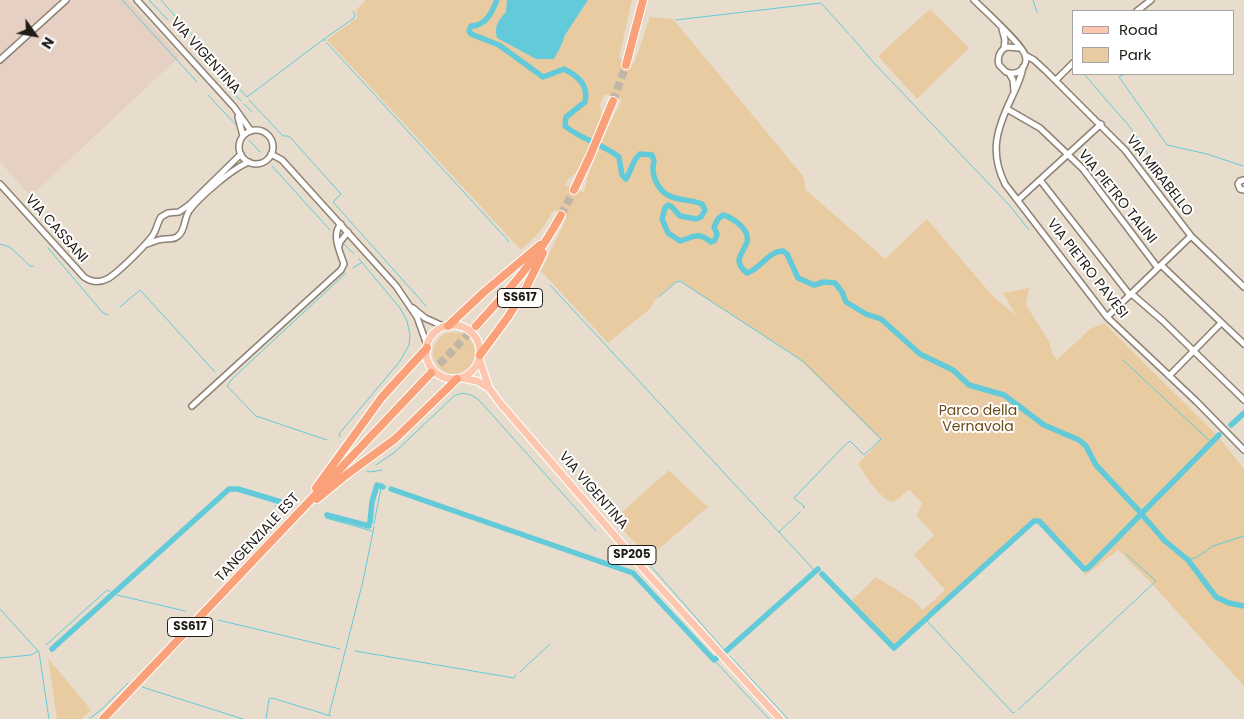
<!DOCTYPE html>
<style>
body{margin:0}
#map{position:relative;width:1244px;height:719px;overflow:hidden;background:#e8ddcd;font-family:Poppins,sans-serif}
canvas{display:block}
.legend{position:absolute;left:1072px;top:10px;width:162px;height:65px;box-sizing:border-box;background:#fff;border:1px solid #a6a4a2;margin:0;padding:6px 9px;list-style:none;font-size:15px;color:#201c16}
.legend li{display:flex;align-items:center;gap:10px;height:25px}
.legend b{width:25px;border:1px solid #a6a4a2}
.north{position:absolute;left:10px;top:10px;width:50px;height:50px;-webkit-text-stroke:4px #fff;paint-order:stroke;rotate:122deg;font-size:14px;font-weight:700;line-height:20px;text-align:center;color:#201c16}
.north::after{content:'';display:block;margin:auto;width:18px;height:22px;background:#201c16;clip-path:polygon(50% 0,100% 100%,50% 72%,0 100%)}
</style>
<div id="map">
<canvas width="1244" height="719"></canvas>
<ul class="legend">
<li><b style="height:6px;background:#fdc7af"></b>Road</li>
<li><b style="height:14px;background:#e9cba1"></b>Park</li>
</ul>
<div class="north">N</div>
</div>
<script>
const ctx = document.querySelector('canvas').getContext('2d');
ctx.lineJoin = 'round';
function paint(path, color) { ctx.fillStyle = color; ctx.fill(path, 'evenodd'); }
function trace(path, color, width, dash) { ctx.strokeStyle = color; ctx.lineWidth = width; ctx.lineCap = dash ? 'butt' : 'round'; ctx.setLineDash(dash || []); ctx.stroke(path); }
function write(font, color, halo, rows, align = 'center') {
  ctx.font = font + ' Poppins,sans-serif'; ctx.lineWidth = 4; ctx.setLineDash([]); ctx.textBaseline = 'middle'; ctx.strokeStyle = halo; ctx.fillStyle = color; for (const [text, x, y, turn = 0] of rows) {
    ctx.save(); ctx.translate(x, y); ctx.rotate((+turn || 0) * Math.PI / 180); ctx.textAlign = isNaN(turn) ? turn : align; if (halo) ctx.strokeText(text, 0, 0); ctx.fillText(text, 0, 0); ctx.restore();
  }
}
paint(new Path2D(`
 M0 0H128L180 56 31 196 0 162Z`), '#e6d0c3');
paint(new Path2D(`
 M366 0H632L619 58 634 64 650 17 673 19 803 176 806 190 885 259 927 219 991 294 1017 317 1003 293 1029 288 1026 305 1049 341 1053 355 1057 360 1090 329 1104 323 1218 436 1244 469V686L1154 586 1118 550 1086 575 1033 518 894 650 849 603 876 577 914 601 923 610 945 590 914 555 934 535 917 516 922 503 909 489 898 499 892 502C879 498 866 476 858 464L881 440 797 357 678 280 654 301 651 308 608 343 541 271 567 217 554 210 539 233 521 250 327 40 357 18 356 10ZM605 94 622 100 611 121 589 172 584 192 565 185 568 179 580 170 602 118 600 104Z
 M930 9 969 48 917 99 878 56Z
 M433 353a21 21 0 1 1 42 0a21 21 0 1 1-42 0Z
 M669 470 704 504 709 506 649 557 613 520Z
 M48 658 91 710 82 719H57Z`), '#e9cba1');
paint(new Path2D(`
 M507 0H588L565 35 561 46 554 59H536L497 38C494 26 498 21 506 12Z`), '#62cad9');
trace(new Path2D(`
 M122 0 197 82
 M149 0 168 20
 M161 0 247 97 324 39
 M1033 0 1037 12
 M676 20 821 3 849 34
 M851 36 873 62 1010 206 1029 230
 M325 41 324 39 354 18 355 15 353 11
 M327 43 505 237
 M196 50 241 101
 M1084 74 1129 126 1148 154
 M1125 74 1119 77 1167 145 1207 154 1243 166
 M208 95 237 126
 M249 100 283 136H289L341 194 333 202 426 306
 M244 104 252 112
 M249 140 260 152
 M1151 159 1187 208H1190
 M272 166 330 230
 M506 238 509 242
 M0 244 10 247 30 266H33
 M344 244 353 253
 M48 248 103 313 108 315
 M353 268 361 263
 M550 285 815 571
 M659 297 676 282 680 281 804 362 881 439 864 455 850 441 845 445 794 498 805 507 803 508
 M120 307 140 290 215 372
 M1123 360 1212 443
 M340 437 339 434 400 361 409 345 410 335 407 321 400 308 359 259
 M327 440 256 416 227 386 232 379 346 273
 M376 465 395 452 454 396C463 391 471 394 479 400L596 531
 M367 471 370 472 382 470
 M275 506H281
 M326 518 372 531
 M374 524 382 483
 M779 532 800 512
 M1188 560 1197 557 1213 546 1244 536
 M649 564 726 652
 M117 595 185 611
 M0 609 39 652 49 719
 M218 620 340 649
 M926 620 1013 713 1015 712
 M46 645 107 590 112 593
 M355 651 514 678 516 675
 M730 656 788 719
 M0 658 31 655 38 651
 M714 660 769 719
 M520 672 550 644
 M142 687 243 719
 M1018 710 1156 581 1126 554
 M329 715 363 581 374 527
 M89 719 102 709 128 683
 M266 719 269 699 272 698 331 716`), '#62cad9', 1);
trace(new Path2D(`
 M497 0C492 12 486 26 471 26L469 31 471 34 499 45 543 77 564 69C578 76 589 85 585 102L566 117 565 126C582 140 603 144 619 157L622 175 626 179C632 170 631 162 640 154L652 155 654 161C650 176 659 194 675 198 685 201 693 200 702 204L705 210 701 217 696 219 680 216 672 207 668 205 665 208 662 219 668 233 680 241C695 237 697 231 711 242L715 240 717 234 714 227 718 219 723 215C733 218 750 229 747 242 745 248 740 254 739 260 739 266 743 270 747 273 761 269 768 251 783 251L787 254 798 278 814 285 824 282 835 283 842 292 846 302 866 314 881 319 920 354 953 370 969 385 1004 395 1044 425 1079 440 1086 446 1096 465 1140 512
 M1231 425 1244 413
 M391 489 633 573 714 660 718 657
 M327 515 369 526
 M1144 517 1165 541 1188 560 1216 597 1229 603 1244 606
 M370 522 372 502 377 485 383 487
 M822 574 894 648 927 618
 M930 615 1034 521H1039L1084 569 1088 568 1219 435
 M52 649 229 489H238L281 502
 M725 652 818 569`), '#62cad9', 5.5);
trace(new Path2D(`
 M613 101 626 65
 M561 215 574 190
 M431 373 476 326`), '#c0b6a8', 8, [8, 4]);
const minor = new Path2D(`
 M137 0 234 107 251 131
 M974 0C985 11 1021 43 1025 55 1027 60 1025 66 1021 70 1017 74 1012 74 1006 72L999 65C997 57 1000 50 1007 47L1019 48
 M1137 11 1151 0
 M1002 29 1005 40 1004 48
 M1025 55 1034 60 1046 71 1125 150 1191 236 1244 287
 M0 60 66 0
 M1023 67C1021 79 1016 88 1011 99 997 129 989 152 1005 184L1107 317 1197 402 1244 450
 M1009 73 1013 80 1014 91
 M1056 80 1073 63
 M1007 109 1040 128 1083 169 1158 268
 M238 117 243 136
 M239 147a17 17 0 1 1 34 0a17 17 0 1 1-34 0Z
 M271 154 282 160 396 286 417 317 427 345
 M1040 180 1129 294 1134 296 1163 321 1244 400
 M1244 180 1240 181 1238 184 1240 189 1244 190
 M0 184 84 277C91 282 99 283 107 279 117 274 146 245 153 235 157 229 157 223 161 217L168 213 179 212 189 205 241 154
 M1018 200 1101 124
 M147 244C152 242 159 239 165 239 171 238 175 240 179 235 185 230 184 219 189 211 199 197 233 168 249 162
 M339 246 340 242 348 232
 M1161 265 1244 344
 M413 308 425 318 445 327
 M1107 317 1191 236
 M1169 376 1221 323
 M192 406 341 270 344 264C340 252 331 234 341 224`);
const major = new Path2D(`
 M426 352a27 27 0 1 1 54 0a27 27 0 1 1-54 0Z
 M479 358 489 388 500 403 647 573 780 719
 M461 378 477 381 489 388`);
const highway = new Path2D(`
 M626 65 643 0
 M574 190 590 156 613 101
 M448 326 483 293 540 245
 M476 326C508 291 539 257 561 215
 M480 355 508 317 526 288 543 253
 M316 488 382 397 427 348
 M317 499 346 475 395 439 457 379
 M103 719 431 373`);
trace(minor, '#8d8274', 8);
trace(major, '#fff', 9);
trace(highway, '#fff', 10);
trace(minor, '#fff', 5);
trace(major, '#fdc7af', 7);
trace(highway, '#fba179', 8);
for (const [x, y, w] of [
 [520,298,45],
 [632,555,48],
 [190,627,45]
]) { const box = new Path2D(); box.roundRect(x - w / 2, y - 9.5, w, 19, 4); ctx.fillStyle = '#fff'; ctx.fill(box); trace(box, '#201c16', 1); }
write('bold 12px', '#201c16', null, [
 ["SS617",520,298],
 ["SP205",632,555],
 ["SS617",190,627]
]);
write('14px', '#201c16', '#fff', [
 ["VIA VIGENTINA",205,56,48],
 ["VIA MIRABELLO",1159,176,52],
 ["VIA PIETRO TALINI",1117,197,51],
 ["VIA CASSANI",56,229,48],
 ["VIA PIETRO PAVESI",1087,269,52],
 ["VIA VIGENTINA",593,491,49],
 ["TANGENZIALE EST",258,538,-47]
]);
write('14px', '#694a18', '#fff', [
 ["Parco della",978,411],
 ["Vernavola",978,427]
]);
</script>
